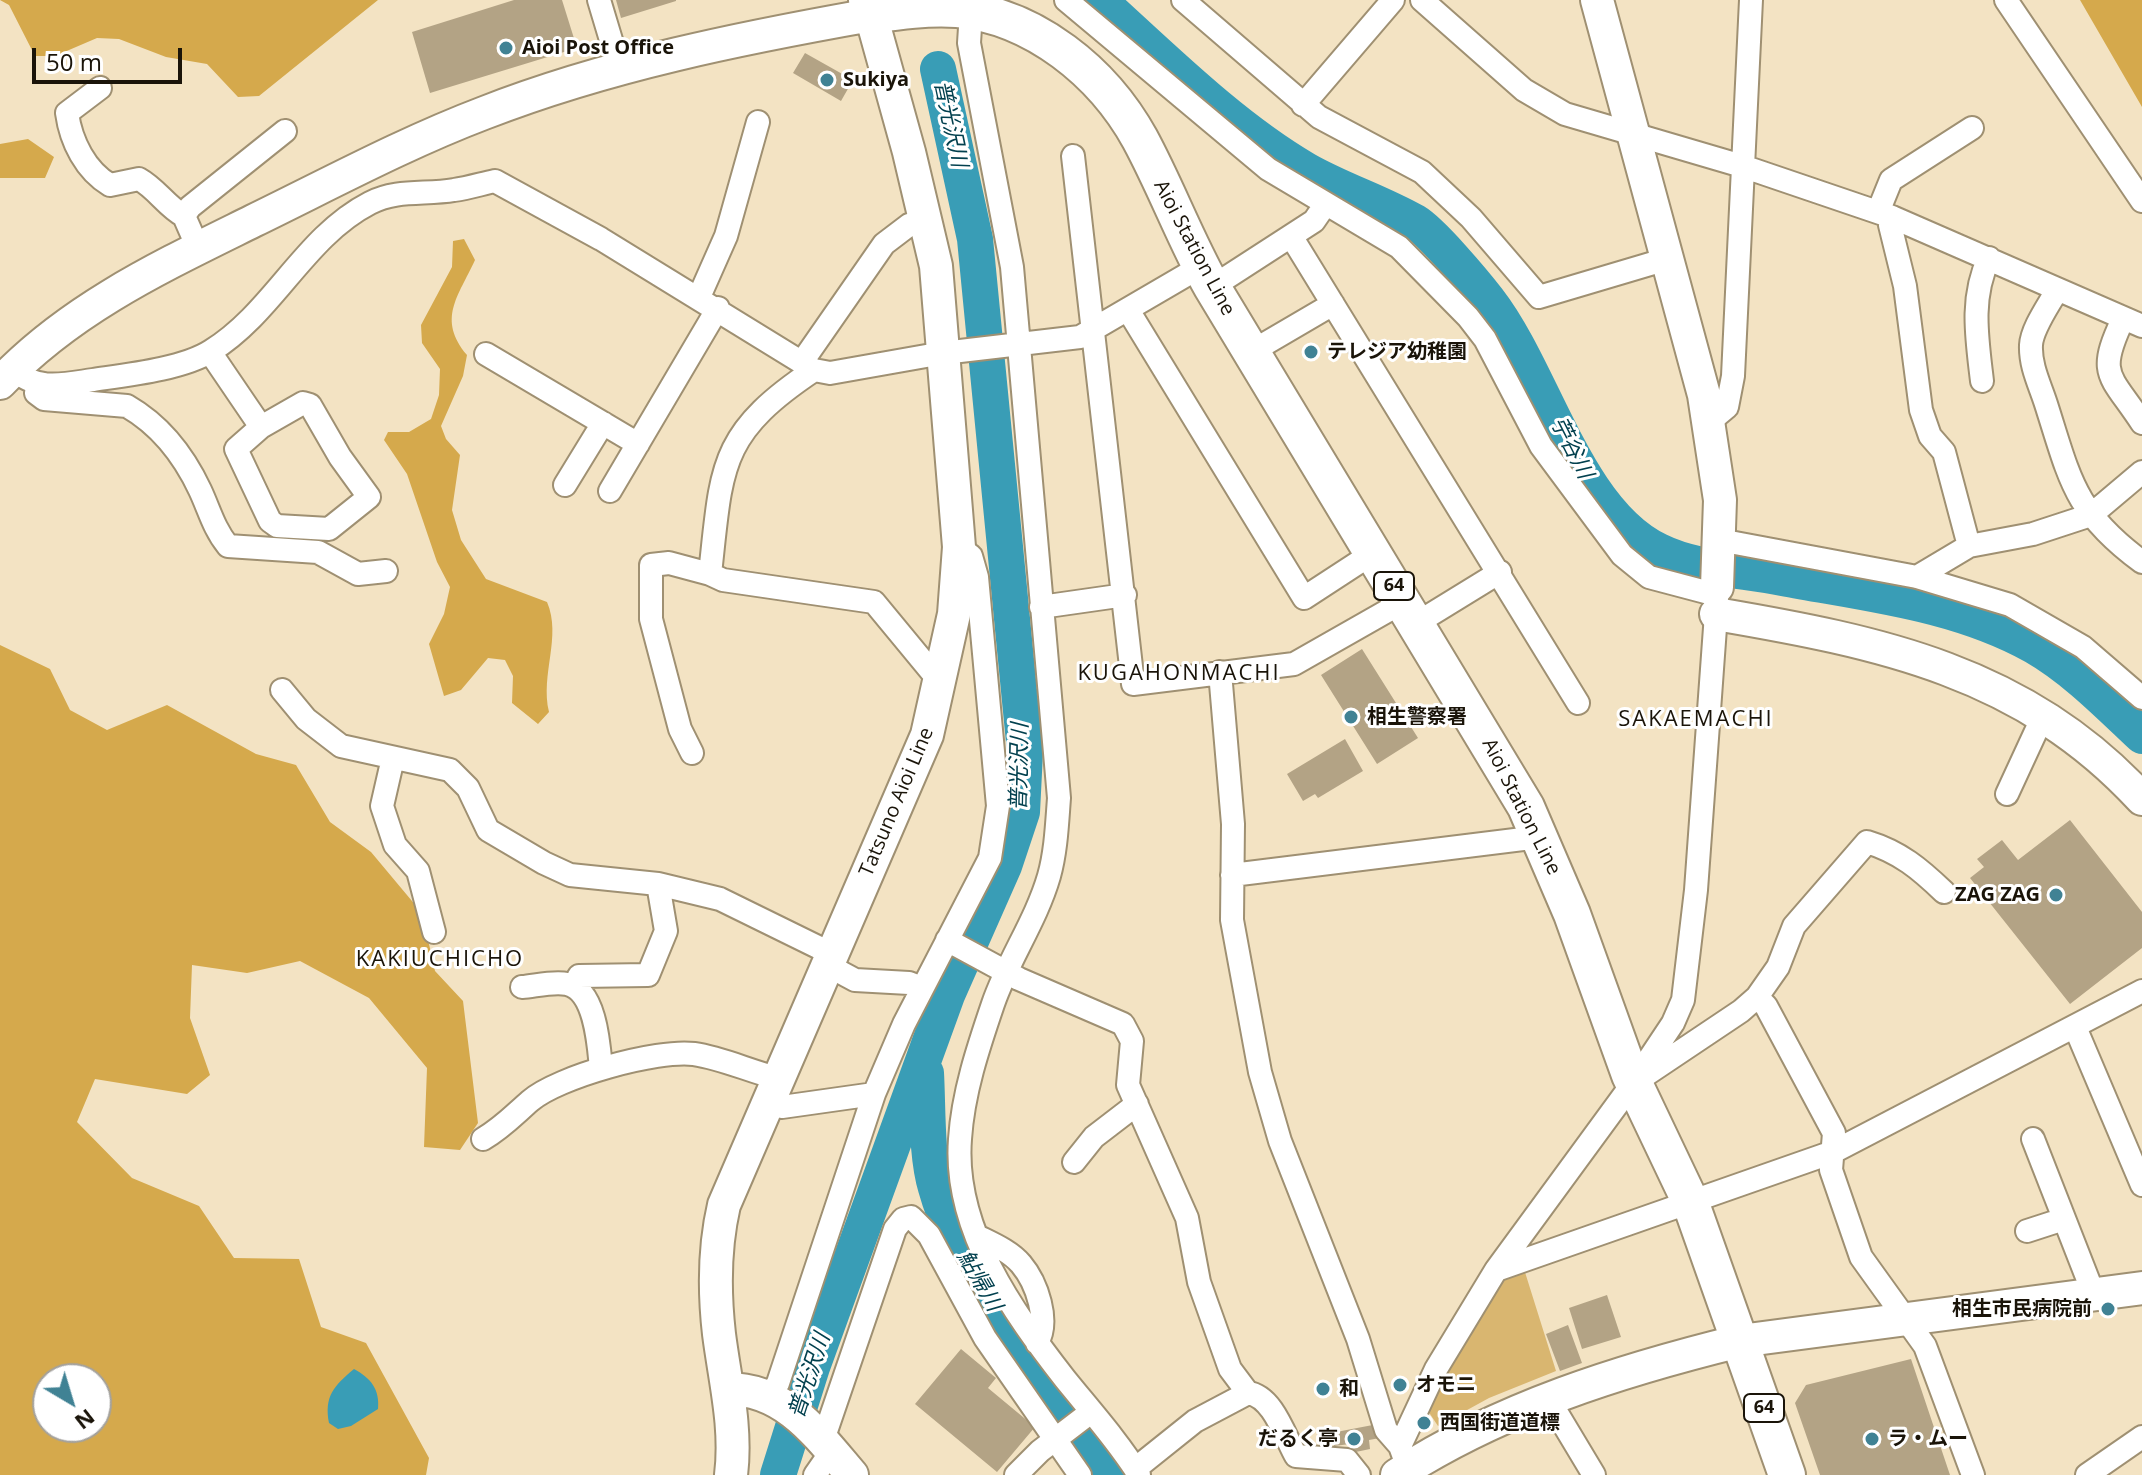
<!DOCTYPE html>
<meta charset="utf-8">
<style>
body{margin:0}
#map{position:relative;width:2142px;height:1475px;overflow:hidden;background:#f3e3c3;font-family:"Open Sans",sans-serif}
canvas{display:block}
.north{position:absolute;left:32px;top:1363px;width:80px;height:80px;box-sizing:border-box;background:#fff;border:2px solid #a3a19d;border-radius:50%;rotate:142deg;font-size:22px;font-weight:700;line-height:32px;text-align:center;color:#1a1409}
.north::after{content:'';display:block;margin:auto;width:28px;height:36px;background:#408294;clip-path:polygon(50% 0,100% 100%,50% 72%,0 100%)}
.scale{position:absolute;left:32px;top:48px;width:150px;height:36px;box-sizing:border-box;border:4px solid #1a1409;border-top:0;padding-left:10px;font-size:24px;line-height:28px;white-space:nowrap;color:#1a1409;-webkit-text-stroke:6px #fff;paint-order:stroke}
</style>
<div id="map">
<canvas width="2142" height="1475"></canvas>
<div class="north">N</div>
<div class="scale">50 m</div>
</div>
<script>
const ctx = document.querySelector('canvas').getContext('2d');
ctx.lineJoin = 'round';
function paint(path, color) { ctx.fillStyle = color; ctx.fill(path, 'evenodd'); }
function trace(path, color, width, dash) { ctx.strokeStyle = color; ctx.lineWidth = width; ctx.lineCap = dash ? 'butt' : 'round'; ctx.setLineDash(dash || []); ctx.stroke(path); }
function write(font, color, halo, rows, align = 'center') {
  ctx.font = font + ' "Open Sans","Noto Sans JP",sans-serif'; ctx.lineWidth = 6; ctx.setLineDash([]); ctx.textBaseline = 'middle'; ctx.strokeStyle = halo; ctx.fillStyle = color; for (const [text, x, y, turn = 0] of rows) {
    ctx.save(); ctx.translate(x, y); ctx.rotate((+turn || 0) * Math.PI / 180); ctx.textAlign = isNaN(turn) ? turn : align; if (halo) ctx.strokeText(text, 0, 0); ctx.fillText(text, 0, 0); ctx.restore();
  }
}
paint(new Path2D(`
 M1524 1269 1556 1371 1489 1398 1438 1426 1426 1408 1450 1358 1502 1281Z`), '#d9b670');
paint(new Path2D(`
 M0 0H378L259 96 238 97 207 64 166 57 119 39 97 38 55 56H35L9 5Z
 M2080 0H2142V107Z
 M28 139 54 157 45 178H0V144Z
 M464 239 475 260C458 297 437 319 467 355L463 376 441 426 446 439 460 455 452 510 461 540 486 579 547 602C562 637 540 674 549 712L538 724 512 703 513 676 505 660 488 658 461 690 444 696 429 644 444 614 450 587 437 562 407 474 384 440 388 432H409L431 419 439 395 440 369 422 343 421 325 452 267 453 241Z
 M0 645 50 669 70 710 107 730 167 705 256 754 296 765 330 822 371 852 422 913 435 971 463 1001 478 1123 460 1150 424 1147 427 1068 369 998 300 961 247 973 192 965 190 1018 210 1075 187 1094 95 1079 77 1122 132 1178 199 1206 234 1258 299 1259 321 1327 366 1343 429 1458 426 1475H0ZM48 1379H96V1427H48Z`), '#d5a94c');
paint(new Path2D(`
 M1078 0H1111L1173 77Z
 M354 1369C371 1378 380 1390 378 1409L351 1426 338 1429 329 1423C324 1396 334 1386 354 1369Z`), '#399db6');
trace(new Path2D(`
 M1099 0C1162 57 1232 127 1306 170 1341 190 1380 202 1415 222 1432 232 1474 282 1488 300 1544 372 1575 511 1659 551 1695 569 1744 570 1783 578 1868 594 1957 603 2034 646 2074 669 2108 704 2142 736
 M926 1073C928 1107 926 1155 936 1188 963 1285 1051 1390 1107 1475
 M778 1475 812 1367 947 995 1004 866 1022 812 1025 752 975 239 938 69`), '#399db6', 36);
paint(new Path2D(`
 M514 0H562L577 48 430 93 412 32Z
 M616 0H676V1L621 18Z
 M805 53 853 80 841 101 793 73Z
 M1362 649 1418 738 1377 764 1321 675Z
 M1345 739 1363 771 1318 798 1315 794 1303 801 1287 774Z
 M2070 820 2142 912V948L2070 1004 1970 878 1984 867 1977 859 2002 840 2018 860Z
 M1607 1295 1621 1337 1582 1349 1569 1308Z
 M1568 1325 1582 1363 1560 1371 1546 1334Z
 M961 1349 996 1378 988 1388 1035 1427 997 1472 915 1404Z
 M1911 1359 1950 1475H1820L1795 1403 1806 1385Z
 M1378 1424 1380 1438 1369 1440 1370 1449 1351 1453 1350 1444 1334 1446 1331 1433Z`), '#b3a385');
const street = new Path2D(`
 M599 0 620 70
 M1066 0 1268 169 1399 247 1468 317 1485 339 1541 446 1622 555 1649 577 1717 595
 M1183 0 1319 117 1422 172 1471 218 1539 297 1667 259
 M1422 0 1524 90 1565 114 1742 166 1892 217 2142 326
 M2006 0 2142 201
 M971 12 969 43 1012 267 1059 798C1057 824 1056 851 1049 876 1036 921 1008 960 993 1004 978 1048 963 1093 960 1139 953 1229 1013 1312 1065 1379 1090 1410 1118 1441 1139 1475
 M100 88 67 113C71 142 86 171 110 185L139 179C157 189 166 206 184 216
 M1303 105 1393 0
 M1073 156 1133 684 1294 664 1403 602
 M1878 212 1891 180 1972 128
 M1892 217 1890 225 1905 286 1921 410 1930 436 1944 452 1969 546
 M1291 236 1578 703
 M198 248 184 216 190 207 285 131
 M1212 287 1314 221 1325 205
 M2057 290C2049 305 2032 328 2031 345 2030 366 2040 385 2046 404 2070 479 2074 512 2142 562
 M699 297 726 236 758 122
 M1128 310 1304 598 1373 553
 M2123 319C2096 376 2110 374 2142 423
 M210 352 261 427 303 403 310 405 340 457 369 497 329 529 277 526 270 521 236 449 261 427
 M1251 352 1333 304
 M486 354 638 444
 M802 362 884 244 909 225 925 220
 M14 369C36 392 65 384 93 380 127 375 183 369 211 351 274 312 304 237 370 203 397 189 425 195 454 190 468 188 481 184 495 181L601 239 814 370 830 373 943 353 1080 337 1200 267
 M814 370C718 434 722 466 710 574L723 580 874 602 931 671 944 673
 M1982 381C1977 338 1970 298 1989 258
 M36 393 44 399 127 406C160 425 184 456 200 490 209 509 214 529 228 546L318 552 358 574 386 571
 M1709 422 1727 407 1733 376 1751 0
 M565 485 603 423
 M610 491 718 308
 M1719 540 1917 577 2010 605 2083 647 2142 698
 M1917 577 1969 546 2033 534 2091 515 2142 472
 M1041 607 1125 595
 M1417 623 1500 572
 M1220 672 1233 824 1232 920 1260 1072 1280 1141 1358 1339 1386 1430 1400 1446
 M282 690 306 719 341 746 450 770 468 788 488 830 544 863 570 875 658 884 720 899 832 954
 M692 753 680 729 651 619V565L669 563 710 574
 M393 758 382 806 395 845 418 871 434 932
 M2007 794 2044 714
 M1232 875 1523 839 1538 833
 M947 940 1019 979 1123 1024 1132 1041 1128 1085 1187 1218 1199 1282 1230 1369 1248 1393
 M827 965 855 980 909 983 922 988
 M579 976 648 975 666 931 658 884
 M522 987C535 986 554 981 567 984 596 990 599 1047 601 1069
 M1757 997 1778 967 1794 926 1867 842C1900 852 1920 869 1944 892
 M2075 1027 2142 1185
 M1641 1078 1741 1011 1757 997 1766 1006 1834 1133 1831 1170 1861 1257 1925 1346 1973 1475
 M765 1104 782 1107 874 1094
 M483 1139C502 1128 514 1115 530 1101 557 1077 658 1049 694 1054 722 1058 749 1071 777 1078
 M2033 1139 2094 1295
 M1074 1162 1094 1137 1137 1104
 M2027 1231 2064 1219
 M977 1236C993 1244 1010 1251 1021 1264 1037 1283 1050 1321 1037 1343
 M1496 1270 1833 1152 2142 991
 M770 1396 778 1383 874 1094 904 1024 990 858 998 806 977 577 971 556 959 547
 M1549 1400 1594 1475
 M823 1440 895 1229 903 1219 911 1217 929 1235 985 1338 1080 1475
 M1408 1468 1400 1446 1436 1369 1496 1270 1633 1083 1673 1023 1683 1000 1696 890 1717 600
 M1135 1469 1195 1421 1248 1393C1273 1396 1285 1437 1296 1456L1347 1460 1359 1475
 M815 1475 831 1452
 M1016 1475 1040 1451 1091 1412
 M2087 1475 2142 1437`);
const secondary = new Path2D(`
 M1597 0 1704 395 1720 500 1717 587
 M0 383C71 308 162 266 253 221 329 184 405 143 484 113 607 65 741 38 871 15L909 152 936 266 959 547 954 614 927 735 724 1205C714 1248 714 1290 719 1334 725 1381 737 1427 731 1475
 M1716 614C1880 642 2024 671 2142 799
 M728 1389C785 1389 817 1434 852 1475
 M1397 1475C1500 1408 1622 1370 1740 1341L2142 1288`);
const primary = new Path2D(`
 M867 0 871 15C899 11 928 7 957 9 1034 16 1103 72 1140 139 1166 187 1185 239 1212 287L1526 807 1572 914 1630 1075 1690 1201 1787 1475`);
trace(street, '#9f9072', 26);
trace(secondary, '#9f9072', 36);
trace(primary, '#9f9072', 40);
trace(street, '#fff', 22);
trace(secondary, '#fff', 32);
trace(primary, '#fff', 36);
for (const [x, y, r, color] of [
 [506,48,8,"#408294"],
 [827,80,8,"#408294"],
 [1311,352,8,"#408294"],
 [1351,717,8,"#408294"],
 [2056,895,8,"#408294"],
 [2108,1309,8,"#408294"],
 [1400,1385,8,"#408294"],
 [1323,1389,8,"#408294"],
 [1424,1423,8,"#408294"],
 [1354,1439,8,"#408294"],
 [1872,1439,8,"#408294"]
]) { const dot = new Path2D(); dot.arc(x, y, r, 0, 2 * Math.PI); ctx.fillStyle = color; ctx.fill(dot); trace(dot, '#fff', 3); }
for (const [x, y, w] of [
 [1394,586,40],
 [1764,1408,40]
]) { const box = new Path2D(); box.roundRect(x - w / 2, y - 14, w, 28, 6); ctx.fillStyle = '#fff'; ctx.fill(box); trace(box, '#1a1409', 2); }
write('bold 18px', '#1a1409', null, [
 ["64",1394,586],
 ["64",1764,1408]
]);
write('bold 20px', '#1a1409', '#fff', [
 ["Aioi Post Office",522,48],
 ["Sukiya",843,80],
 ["テレジア幼稚園",1327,352],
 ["相生警察署",1367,717],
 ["ZAG ZAG",2040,895,"right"],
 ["相生市民病院前",2092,1309,"right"],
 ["オモニ",1416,1385],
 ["和",1339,1389],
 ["西国街道道標",1440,1423],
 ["だるく亭",1338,1439,"right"],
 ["ラ・ムー",1888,1439]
], 'left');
write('20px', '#1a1409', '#fff', [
 ["Aioi Station Line",1194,248,62],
 ["Tatsuno Aioi Line",897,802,-67],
 ["Aioi Station Line",1521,807,63]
]);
write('italic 22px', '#02404e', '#fff', [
 ["普光沢川",950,124,78],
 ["苧谷川",1571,448,63],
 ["普光沢川",1020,767,-89],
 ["鮎帰川",979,1281,60],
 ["普光沢川",810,1376,-72]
]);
ctx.letterSpacing = '2px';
write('22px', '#1a1409', '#fff', [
 ["KUGAHONMACHI",1179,674],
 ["SAKAEMACHI",1696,720],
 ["KAKIUCHICHO",440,960]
]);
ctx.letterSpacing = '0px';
</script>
